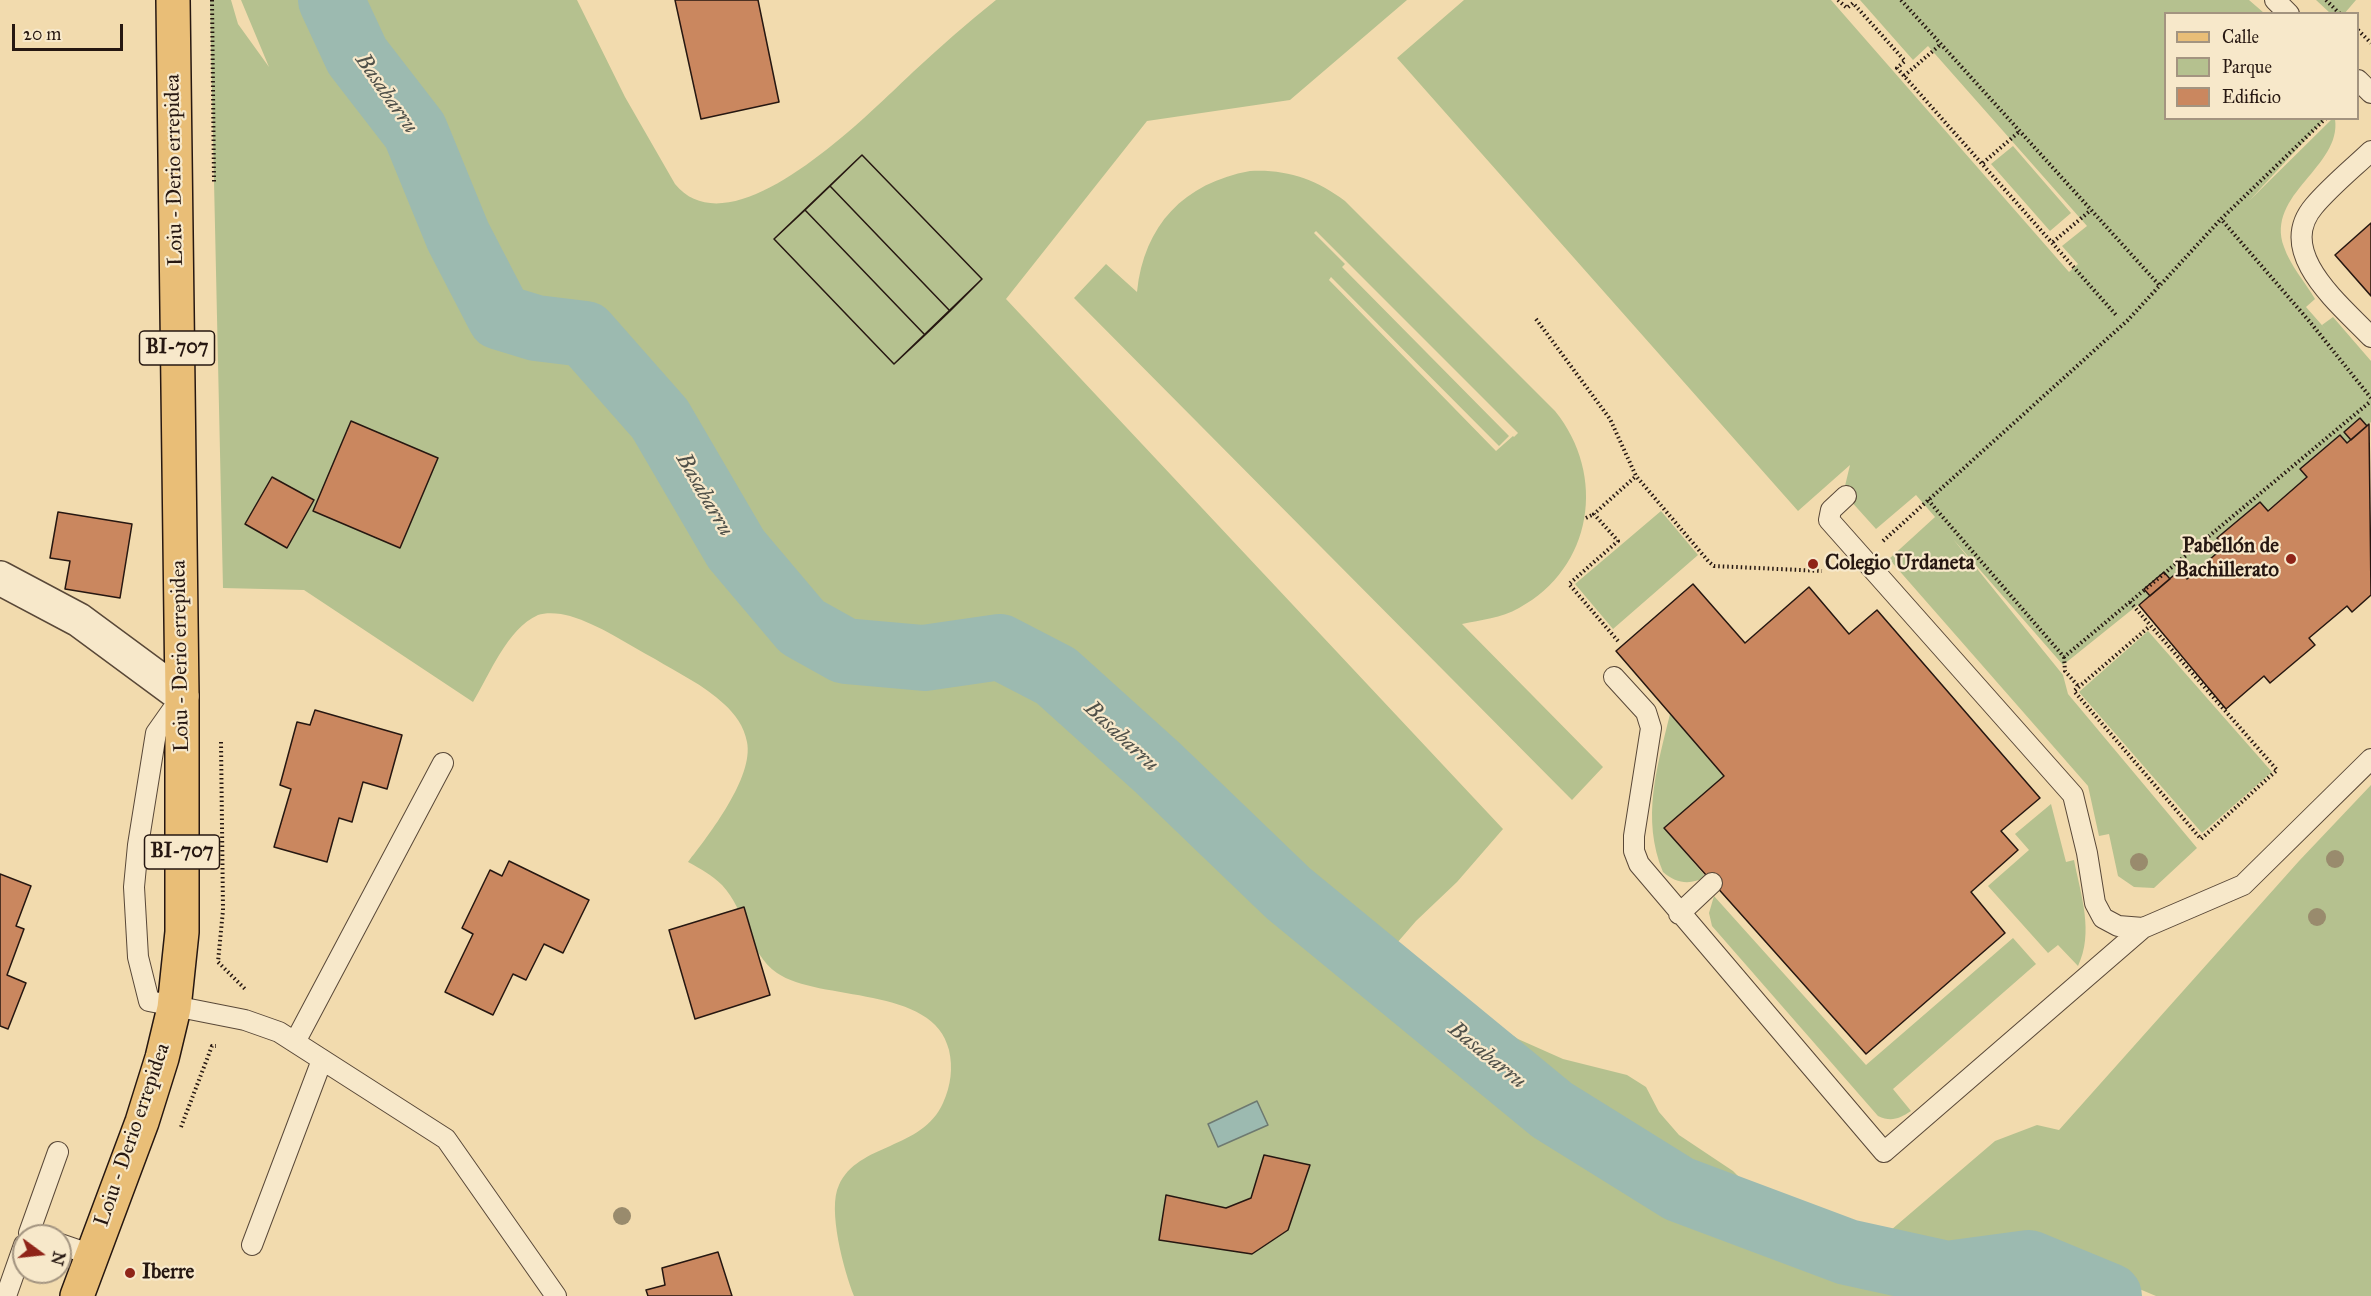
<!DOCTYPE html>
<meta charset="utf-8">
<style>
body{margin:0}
#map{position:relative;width:2371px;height:1296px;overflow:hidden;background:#f2dbae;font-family:"IM FELL Great Primer",serif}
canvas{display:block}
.legend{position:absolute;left:2164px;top:12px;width:195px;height:108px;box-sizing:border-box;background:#f7e8ca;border:2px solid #a39480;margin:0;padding:8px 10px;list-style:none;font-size:18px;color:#261711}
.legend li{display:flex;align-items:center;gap:12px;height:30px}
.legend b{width:30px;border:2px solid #a39480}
.north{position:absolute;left:12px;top:1224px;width:60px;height:60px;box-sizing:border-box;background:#f7e8ca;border:2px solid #a39480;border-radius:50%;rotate:105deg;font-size:16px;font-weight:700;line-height:24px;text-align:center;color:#261711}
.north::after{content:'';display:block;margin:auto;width:21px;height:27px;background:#8f2418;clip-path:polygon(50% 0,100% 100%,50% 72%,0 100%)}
.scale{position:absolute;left:12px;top:24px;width:111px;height:27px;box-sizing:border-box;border:3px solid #261711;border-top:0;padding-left:8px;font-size:18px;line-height:21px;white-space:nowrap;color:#261711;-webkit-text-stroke:4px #f7e8ca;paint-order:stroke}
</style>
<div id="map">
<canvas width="2371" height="1296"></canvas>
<ul class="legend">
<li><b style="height:8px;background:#e9be77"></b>Calle</li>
<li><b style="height:16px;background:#b5c18f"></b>Parque</li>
<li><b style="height:16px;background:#ca875f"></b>Edificio</li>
</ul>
<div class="north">N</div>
<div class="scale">20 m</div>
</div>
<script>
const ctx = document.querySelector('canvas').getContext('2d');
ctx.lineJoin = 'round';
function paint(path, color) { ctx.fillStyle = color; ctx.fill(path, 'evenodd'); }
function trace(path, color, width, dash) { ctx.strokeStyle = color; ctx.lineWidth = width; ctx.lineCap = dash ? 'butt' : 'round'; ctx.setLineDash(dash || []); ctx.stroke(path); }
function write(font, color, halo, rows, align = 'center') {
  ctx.font = font + ' "IM FELL Great Primer",serif'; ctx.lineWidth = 4.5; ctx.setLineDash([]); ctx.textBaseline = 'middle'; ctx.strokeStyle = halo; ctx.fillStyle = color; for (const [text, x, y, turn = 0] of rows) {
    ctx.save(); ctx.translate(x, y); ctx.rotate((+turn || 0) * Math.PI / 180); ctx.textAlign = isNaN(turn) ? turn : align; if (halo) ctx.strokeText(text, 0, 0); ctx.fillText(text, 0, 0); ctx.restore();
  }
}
paint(new Path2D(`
 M210 0H231L238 24 269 67 241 0H577L625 97 675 184C733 255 871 111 913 72 940 47 967 23 996 0H1407L1290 100 1147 121 1006 299 1503 829 1457 882 1416 921 1390 951 1518 1039 1563 1059 1627 1075 1646 1087 1659 1112 1679 1135 1733 1171 1756 1194 1805 1235 1864 1265 1941 1279 1979 1276 2015 1281 2047 1296H854C844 1271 827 1209 839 1185 858 1143 922 1150 943 1103 951 1085 953 1068 949 1050 934 985 819 1002 777 973 748 953 746 910 722 885 712 875 701 869 688 862 709 835 754 777 747 742 744 726 735 714 724 704 704 685 678 673 655 659 627 644 600 625 570 616 561 613 546 612 538 615 507 629 490 674 473 702L304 590 223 588Z
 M1464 0H1831L2069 272 2078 264 2062 246 2087 226 1928 46 1913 60 1860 0H2249L2264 13 2166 14V118L2325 119 2249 201 2332 119H2335C2342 167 2265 194 2284 247 2290 265 2305 282 2315 299L2306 307 2328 332 2322 325 2333 317 2371 361V422L2187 579 2180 571 2063 665 1953 539 2063 675 2068 694 2197 848 2154 888 2134 887 2118 876 2109 834 2099 836 2088 786 1889 559 1935 517 1916 495 1876 529 1840 489 1845 486 1850 465 1798 511 1397 58Z
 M2316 0H2356L2344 14 2330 13Z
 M2013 146 2071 213 2050 231 1991 164Z
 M1250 171C1286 169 1316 179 1345 201L1555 411C1607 475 1593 568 1519 608 1501 618 1481 620 1462 624L1603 767 1572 800 1074 298 1106 264 1137 292C1144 225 1184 183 1250 171ZM1316 231 1518 433 1514 437 1513 436 1496 451 1329 280 1331 277 1499 446 1509 436 1342 267 1345 264 1314 233Z
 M1661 511 1698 555 1613 629 1575 584Z
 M2148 631 2272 772 2202 833 2079 692Z
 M1670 714 1724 776 1664 828 1706 877C1690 885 1677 884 1663 872 1641 818 1657 768 1670 714Z
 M2371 785V1296H2156L2063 1257 1884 1236 1995 1141 2037 1125 2059 1130 2299 861Z
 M2051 804 2066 862 2074 860C2081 896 2094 932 2078 966L2058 945 2048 953 1988 886 2029 850 2015 834Z
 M1714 896 1866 1065 2013 938 2036 964 1893 1089 1911 1111C1899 1119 1891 1122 1878 1116L1712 926 1709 913Z`), '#b5c18f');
const water = new Path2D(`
 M1257 1101 1268 1125 1218 1147 1208 1124Z`);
paint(water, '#9cbab0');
trace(water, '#6d7970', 1.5);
trace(new Path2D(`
 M331 0 357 56 415 131 458 236 500 317 536 328 585 334 660 419 736 549 802 627 845 651 924 658 1000 647 1056 676 1158 768 1288 893 1552 1110 1679 1189 1847 1252 1947 1274 2029 1263 2109 1296`), '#9cbab0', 66);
const building = new Path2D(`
 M675 0H758L779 102 701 119Z
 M862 155 982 279 894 364 774 239Z
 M862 155 982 279 950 311 830 186Z
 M830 186 950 311 925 335 805 210Z
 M805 210 925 335 894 364 774 239Z
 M2371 223V296L2335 255Z
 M2360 418 2367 426 2351 440 2344 432Z
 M351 421 438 458 400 548 313 511Z
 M2369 424 2371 595 2352 612 2347 606 2309 638 2315 645 2270 683 2264 676 2226 709 2139 605 2180 570 2187 579 2224 547 2217 538 2260 502 2268 511 2307 477 2300 469 2340 435 2347 443Z
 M272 477 314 500 287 548 245 524Z
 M58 512 132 524 120 598 65 589 70 561 50 558Z
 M2164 572 2170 579 2150 596 2144 589Z
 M1693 584 1745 643 1809 587 1849 634 1877 610 2040 798 2001 831 2018 850 1971 892 2005 933 1866 1054 1664 828 1724 776 1616 651Z
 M315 710 402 735 387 789 363 782 352 822 339 818 327 862 274 847 291 789 280 785 297 722 310 725Z
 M509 861 589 900 563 953 544 944 526 980 513 974 493 1015 445 992 473 934 462 928 490 870 502 876Z
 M0 874 31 886 16 926 24 929 7 975 26 983 8 1029 0 1026Z
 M744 907 770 995 695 1019 669 930Z
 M1264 1155 1310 1165 1288 1230 1252 1254 1159 1240 1166 1195 1226 1208 1251 1198Z
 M718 1252 732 1296H648L646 1290 665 1285 662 1268Z`);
paint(building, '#ca875f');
trace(building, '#261711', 1.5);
const service = new Path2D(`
 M2275 0 2289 14
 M2358 80 2371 93
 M2371 151C2352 169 2331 186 2314 206 2274 253 2341 305 2371 337
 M1846 496 1831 510 1829 520 2073 795 2087 853 2095 903 2103 918 2118 926 2143 928
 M1614 677 1646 712 1651 728 1634 836V851L1639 864 1884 1152 2143 928 2243 885 2371 759
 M180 699 156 733 138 845 134 887 138 957 149 1001 245 1020 279 1032 446 1139 556 1296
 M1679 914 1712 883
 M295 1042 443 763
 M29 1233 58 1152
 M60 1244 92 1255
 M252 1245 322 1060
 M6 1296 24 1245`);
const minor = new Path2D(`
 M0 578 79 620 182 696`);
const primary = new Path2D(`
 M77 1296 142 1122 162 1058 174 1008 182 932V696L173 0`);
trace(service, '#594838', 22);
trace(minor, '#594838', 36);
trace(primary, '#261711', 36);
trace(new Path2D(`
 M212 0 214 182
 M1838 0 1847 8 1853 3 1905 61 1897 68 2116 315
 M1901 0 2160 286
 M2326 0 2340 14
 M2358 30 2371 43
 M1904 76 1941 44
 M2326 118 2221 219 2310 322 2371 398
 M1983 163 2020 131
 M2053 242 2091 210
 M1536 319 1610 419 1636 476 1709 562 1714 566 1822 571
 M1928 500 2064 657 2371 401
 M1586 518 1594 514
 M1883 541 2128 320 2221 219
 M2130 602 2277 770 2201 839 2074 691 2150 626
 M1618 641 1569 584 1618 541 1594 514 1636 476
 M2064 657 2065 671 2079 687
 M221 742 223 910 218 962 245 989
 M181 1127 212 1046H216`), '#261711', 4, [1.5, 3]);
trace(service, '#f7e8ca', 20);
trace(minor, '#f7e8ca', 33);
trace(primary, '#e9be77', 33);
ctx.fillStyle = '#998b6d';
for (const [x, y] of [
 [2335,859],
 [2139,862],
 [2317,917],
 [622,1216]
]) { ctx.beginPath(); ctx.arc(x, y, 9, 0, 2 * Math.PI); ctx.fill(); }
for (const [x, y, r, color] of [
 [2291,559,6,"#8f2418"],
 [1813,564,6,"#8f2418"],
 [130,1273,6,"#8f2418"]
]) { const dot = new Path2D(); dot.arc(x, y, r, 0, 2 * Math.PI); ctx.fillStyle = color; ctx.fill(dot); trace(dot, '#f7e8ca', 2); }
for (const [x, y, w] of [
 [177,348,75],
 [182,852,75]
]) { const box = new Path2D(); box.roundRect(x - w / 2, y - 17, w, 34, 4.5); ctx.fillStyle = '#f7e8ca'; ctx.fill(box); trace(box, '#261711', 1.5); }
write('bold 20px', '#261711', null, [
 ["BI-707",177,348],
 ["BI-707",182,852]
]);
write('21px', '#261711', '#f7e8ca', [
 ["Loiu - Derio errepidea",175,170,-91],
 ["Loiu - Derio errepidea",181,656,-91],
 ["Loiu - Derio errepidea",133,1135,-71]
]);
write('bold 21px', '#261711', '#f7e8ca', [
 ["Pabellón de",2279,547,"right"],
 ["Bachillerato",2279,571,"right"],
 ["Colegio Urdaneta",1825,564],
 ["Iberre",142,1273]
], 'left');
write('italic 22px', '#4f5049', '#f7e8ca', [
 ["Basabarru",386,94,55],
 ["Basabarru",704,495,60],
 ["Basabarru",1121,737,43],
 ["Basabarru",1487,1056,39]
]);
</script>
